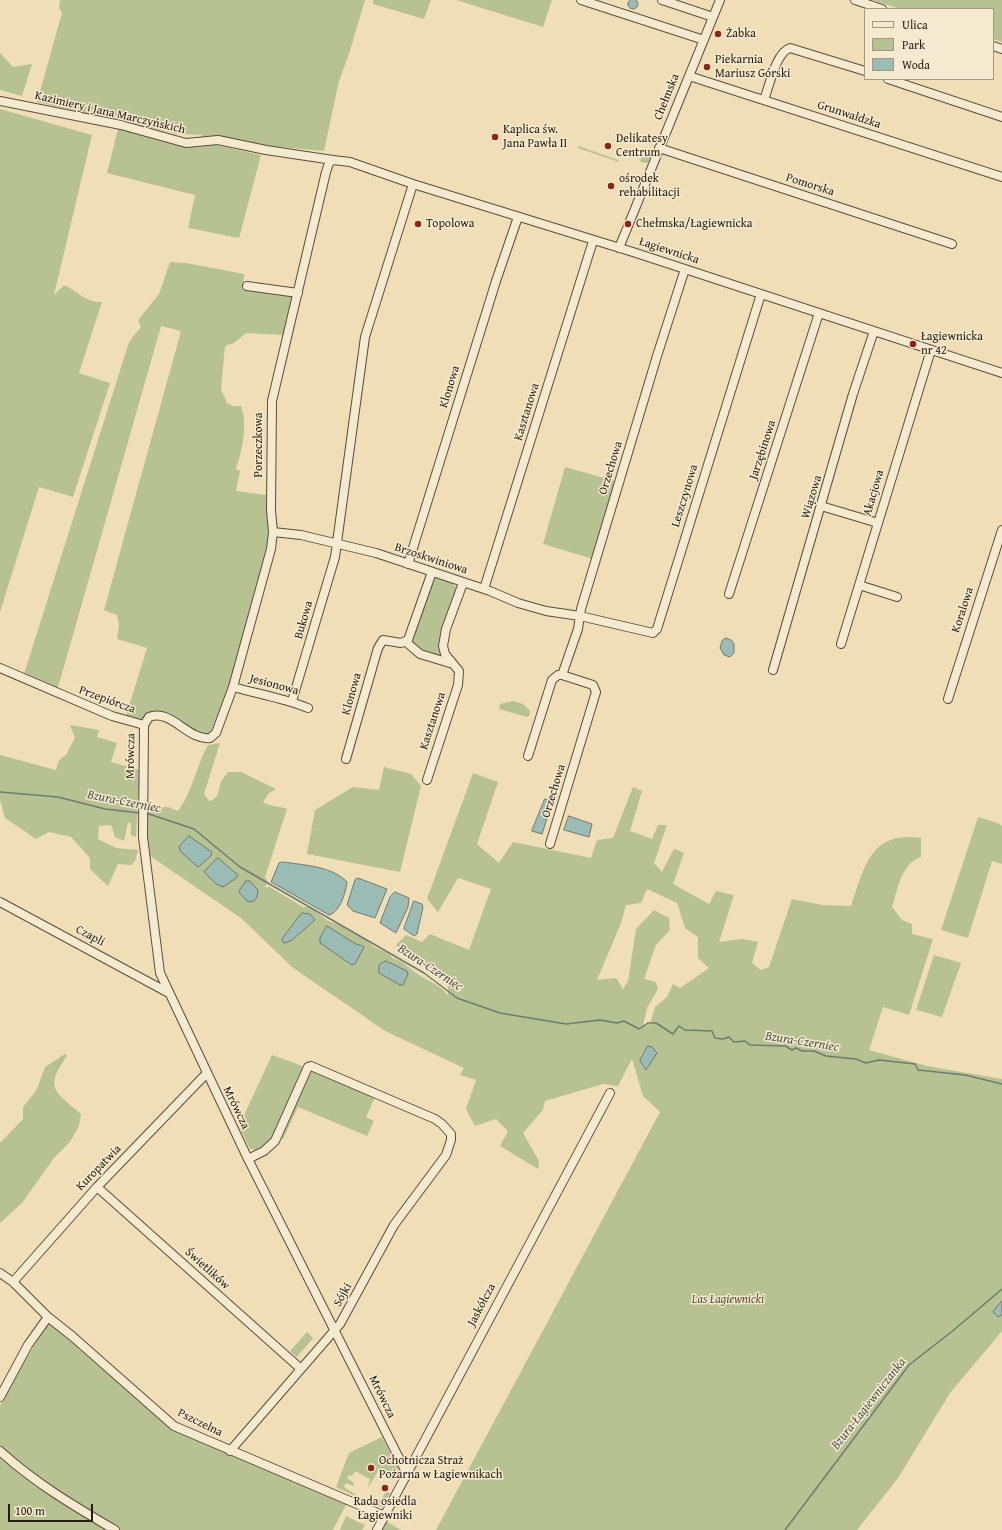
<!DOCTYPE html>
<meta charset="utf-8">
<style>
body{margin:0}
#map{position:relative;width:1002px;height:1530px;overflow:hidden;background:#f0dfb6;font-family:"Gentium Book Plus",serif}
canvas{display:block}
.legend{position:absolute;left:864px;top:8px;width:130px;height:72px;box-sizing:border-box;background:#f5ead0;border:1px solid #a49783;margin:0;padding:5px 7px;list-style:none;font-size:12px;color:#2a1b10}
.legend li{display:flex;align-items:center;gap:8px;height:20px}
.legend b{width:20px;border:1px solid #a49783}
.scale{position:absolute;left:8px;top:1504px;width:85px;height:18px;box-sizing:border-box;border:2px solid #2a1b10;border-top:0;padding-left:5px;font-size:12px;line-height:14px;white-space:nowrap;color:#2a1b10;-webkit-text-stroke:3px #f5ead0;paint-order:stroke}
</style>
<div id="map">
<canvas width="1002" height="1530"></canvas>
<ul class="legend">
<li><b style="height:5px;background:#f5ead0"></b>Ulica</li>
<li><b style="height:11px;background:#b6c291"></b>Park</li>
<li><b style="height:11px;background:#9bbbb5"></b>Woda</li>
</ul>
<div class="scale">100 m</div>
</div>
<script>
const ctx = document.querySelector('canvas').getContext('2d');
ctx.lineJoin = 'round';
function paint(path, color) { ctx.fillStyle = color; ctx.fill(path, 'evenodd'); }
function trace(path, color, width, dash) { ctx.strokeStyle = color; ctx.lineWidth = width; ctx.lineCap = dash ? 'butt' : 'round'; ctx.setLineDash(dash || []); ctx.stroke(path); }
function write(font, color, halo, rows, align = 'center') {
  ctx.font = font + ' "Gentium Book Plus",serif'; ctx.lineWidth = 3; ctx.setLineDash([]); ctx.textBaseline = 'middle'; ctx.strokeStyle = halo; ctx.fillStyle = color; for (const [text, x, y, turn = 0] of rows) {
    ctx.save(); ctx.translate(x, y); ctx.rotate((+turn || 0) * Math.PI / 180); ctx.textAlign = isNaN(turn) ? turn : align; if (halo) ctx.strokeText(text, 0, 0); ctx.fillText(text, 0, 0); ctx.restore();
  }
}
paint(new Path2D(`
 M60 0H365L349 54 339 81 324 151 259 145 211 136 202 140V135L178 134 37 102 62 13 59 8Z
 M373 0H431L424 19 373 4Z
 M456 0H552L543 27Z
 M873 0H1002V42L993 39V9H900Z
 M0 53 13 67 32 64 22 96 0 90Z
 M0 109 92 135 54 295 64 285C78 291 86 303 102 302L79 373 110 383 73 497 39 487 0 612Z
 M118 129 194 146 202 147 211 144 261 155 239 238 188 228 195 195 107 173Z
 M578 146 618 160 619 162 578 148Z
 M652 153 648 163 640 162 642 156Z
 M170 262 186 263 244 274 243 289 294 294 284 335 246 333 234 343 225 346 221 389 227 403 233 406H241C248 425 242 451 236 469L240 471 236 491 266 495 269 533 267 548 233 676 210 734 206 736 160 712 140 721 126 716 147 648 117 639 119 625 117 615 104 610 181 331 161 326 57 691 24 674 129 342 141 327 138 320 159 294Z
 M565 467 615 481 593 559 543 544Z
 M434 577 450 580 459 591 443 655C436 656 420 652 414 647 411 645 412 641 412 638Z
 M513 701 523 704 530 711 529 716 527 717 499 709 500 704Z
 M70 725 99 730 97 737 117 743 111 762 140 770 136 837 131 835V824L128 822 124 841 115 837 111 825 99 826 98 839 116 848 138 850 135 861 131 865 118 864 108 886 90 869V858L71 837 49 832 36 839 5 818 0 800V755L56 770 59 760 66 755 75 738Z
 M220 743 204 794 209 801C221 798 217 790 222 780 224 777 226 775 228 772H241L276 789 268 794 263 802C270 807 279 806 287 809L265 877 267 880 266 886H264L265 887H270L303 907H310L328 921 340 925 369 942 374 947 390 954 392 958C401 959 408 967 415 972 428 982 437 982 448 995V980L396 945 406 935 422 942 430 934 469 950 491 889 458 878 438 912 427 899 473 773 498 782 477 844 499 863 513 842 591 858 597 840 613 838 633 787 642 791 630 831 652 839 658 825H667L654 863 662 872 674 849 684 853 673 884 709 904 716 891 734 895 719 942 742 939 758 942 752 963 761 970 769 967 792 899 822 905 851 906C864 868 870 830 921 838V857C901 864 898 888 892 907L902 920 912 924V934L933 939 909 1015 883 1007 869 1050 927 1066 1002 1079V1331L950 1393 898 1478 857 1530H436L660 1112 643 1096 632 1059 618 1086 603 1084 545 1101 543 1110 523 1133 539 1161 538 1169 500 1146 508 1131 496 1119 475 1126 466 1109 476 1080 460 1075 464 1068 385 1031 292 967 241 918 150 856 146 818H147L148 808 168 807 178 811C193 791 196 766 208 745ZM647 889 677 903 685 928 698 937V958L709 968 680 988 673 984 667 997 655 1007 650 1024 643 1025 647 1008 658 989 656 982 644 979 656 945 670 930 669 918 654 910 636 929 628 981 623 989 616 978 597 980 621 923 626 905 641 903Z
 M384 767 411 774 421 786 400 872 307 854 315 810 353 787 379 790Z
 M978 817 998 823 1002 826V864L992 861 968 938 941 930Z
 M934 955 961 963 942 1017 916 1010Z
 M65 1054 67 1056C44 1088 54 1091 81 1114L79 1126 70 1142 54 1158 22 1203 0 1223V1143L23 1119V1107L36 1091 45 1067Z
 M272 1055 300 1065 304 1068 273 1141 259 1150 250 1149 239 1126Z
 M313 1068 375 1097 366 1117 374 1121 367 1136 298 1107 283 1139 279 1138 308 1071Z
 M49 1323 172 1430 347 1503 333 1530H0V1406L22 1365Z
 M307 1332 313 1338 297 1357 290 1351Z
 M382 1437 398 1468 392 1480 380 1473 374 1484 382 1468 378 1471 368 1488 370 1479 355 1471 352 1476 349 1475 347 1478 354 1483V1486L346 1483 344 1487 362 1499 336 1487 349 1453Z
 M386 1491 390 1493 382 1507 368 1501 371 1497 381 1501Z
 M346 1516 365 1525 362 1530H340Z
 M386 1521 401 1530H382Z`), '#b6c291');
const water = new Path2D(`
 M628 4a5 5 0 1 1 10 0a5 5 0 1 1-10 0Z
 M726 638 731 640 734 644V653L730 657 724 655 720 648 722 641Z
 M545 799 552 801 551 806 542 834 532 831Z
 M569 816 592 824 589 837 564 830Z
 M189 836 212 852 211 856 198 867 181 852 179 847Z
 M218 858 238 875 236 878 223 887 216 884 204 872Z
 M283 862C303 865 332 866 347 882 346 892 340 912 329 915L271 882 279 863Z
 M358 878 387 889 375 918 353 911 347 905 355 880Z
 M246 881H250L258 890 257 897 253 902 247 901 239 892Z
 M395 892 409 898 408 907 396 933 380 923 390 897Z
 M414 901 422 904 423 907 417 934 414 936 404 929Z
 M302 913 310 914 315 920 292 940 285 943 283 942 282 939Z
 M327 926 356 944 363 946 364 947 355 964 352 965 320 943V938Z
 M386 961 407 971 408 974 403 985H400L379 973V965Z
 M648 1046 652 1047 657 1053 646 1070 640 1061Z
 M1002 1301V1315L998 1317 993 1312Z`);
paint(water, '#9bbbb5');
trace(water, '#6e7b73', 1);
trace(new Path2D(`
 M0 792 58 797 105 809 140 813
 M146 813 194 829 240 867 398 958 424 973 457 998 500 1013 566 1024 600 1020 617 1023 624 1021 639 1029 648 1023H656L673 1034 679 1026 685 1030 712 1031 715 1038 723 1039 729 1037 734 1042 745 1041 750 1045 785 1046 792 1050 796 1048 802 1051H814L826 1056 856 1059 866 1063 879 1060 915 1064 918 1070 965 1075 1002 1084
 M785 1530 909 1365 955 1329 1002 1289`), '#6e7b73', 1.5);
const minor = new Path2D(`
 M581 0 704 40
 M662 0 713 17
 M855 0 882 9
 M993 46 1002 49
 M689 76 1002 177
 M888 79 1002 117
 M764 100C769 87 776 52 790 48L865 71
 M0 101 121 125 186 143 218 140 266 150 333 160
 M659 148 952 244
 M619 248 720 0
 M247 286 298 293
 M821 506 878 523
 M273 532 301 535 376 553 490 591 518 603 546 611 580 616 653 633 657 629 761 294
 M408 564 496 281 518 217
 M859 585 897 597
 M484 589 593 241
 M729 594 819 313
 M406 642 420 654 453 664
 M841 644 931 350
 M0 668 112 716 144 725
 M773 670 853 394 874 331
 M233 687C258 694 284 698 308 708
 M948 699 1002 530
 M292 701 335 557 365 337 413 184
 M144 725 149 717C171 708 188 741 210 738L216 733 233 687 271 549 273 532 271 510 272 401 326 172 329 163 333 160 350 162 413 184 636 253 1002 373
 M144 725 143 837 160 973 248 1159 407 1474
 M528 756 552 680 558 675H562L578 629 581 609 657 356 685 269
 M346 759 378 648 383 640 401 643 408 640 432 572
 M427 780 458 685 459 671 445 654 443 646 446 629 463 583
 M550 844 596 692 593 685 562 675
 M0 902 167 992
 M97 1187 301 1369
 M0 1273 13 1282 48 1317 72 1336 174 1426 385 1516
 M13 1282 97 1187 206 1074
 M0 1397 28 1345 48 1317
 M0 1451C35 1483 74 1506 115 1530
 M230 1451 340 1324 394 1225 446 1155 451 1140V1134L442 1124 435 1119 311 1066 308 1067 275 1141 264 1151 248 1159
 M377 1530 610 1093`);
trace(minor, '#5c4c3a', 10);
trace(minor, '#f5ead0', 8);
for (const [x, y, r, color] of [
 [718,34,4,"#8f2418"],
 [707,67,4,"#8f2418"],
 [495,137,4,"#8f2418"],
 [608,146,4,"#8f2418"],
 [611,186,4,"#8f2418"],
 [418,224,4,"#8f2418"],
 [628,224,4,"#8f2418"],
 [913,344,4,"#8f2418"],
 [371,1468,4,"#8f2418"],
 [385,1488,4,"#8f2418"]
]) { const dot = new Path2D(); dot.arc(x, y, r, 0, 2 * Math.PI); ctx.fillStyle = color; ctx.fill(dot); trace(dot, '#f5ead0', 1.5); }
write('12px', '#2a1b10', '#f5ead0', [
 ["Żabka",726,34],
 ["Piekarnia",715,60],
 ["Mariusz Górski",715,74],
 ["Kaplica św.",503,130],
 ["Jana Pawła II",503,144],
 ["Delikatesy",616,139],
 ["Centrum",616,153],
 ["ośrodek",619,179],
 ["rehabilitacji",619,193],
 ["Topolowa",426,224],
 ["Chełmska/Łagiewnicka",636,224],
 ["Łagiewnicka",921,337],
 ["nr 42",921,351],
 ["Ochotnicza Straż",379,1461],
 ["Pożarna w Łagiewnikach",379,1475],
 ["Rada osiedla",385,1502,"center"],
 ["Łagiewniki",385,1516,"center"]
], 'left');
write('12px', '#2a1b10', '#f5ead0', [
 ["Chełmska",667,97,-68],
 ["Kazimiery i Jana Marczyńskich",110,113,13],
 ["Grunwaldzka",849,115,18],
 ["Pomorska",810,185,18],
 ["Łagiewnicka",669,251,18],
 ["Klonowa",450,387,-73],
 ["Kasztanowa",527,412,-73],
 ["Porzeczkowa",259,445,-90],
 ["Jarzębinowa",763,450,-72],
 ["Orzechowa",611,468,-73],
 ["Akacjowa",874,493,-74],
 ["Leszczynowa",685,496,-73],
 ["Wiązowa",812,497,-73],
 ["Brzoskwiniowa",431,559,18],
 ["Koralowa",963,610,-72],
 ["Bukowa",304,620,-74],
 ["Jesionowa",274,685,15],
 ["Klonowa",352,694,-74],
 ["Przepiórcza",107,700,20],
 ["Kasztanowa",433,721,-72],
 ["Mrówcza",131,756,-89],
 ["Orzechowa",554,791,-73],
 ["Czapli",90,936,28],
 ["Mrówcza",236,1108,64],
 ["Kuropatwia",99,1168,-46],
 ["Świetlików",207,1269,42],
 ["Sójki",343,1295,-61],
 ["Jaskółcza",482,1305,-62],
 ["Mrówcza",382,1397,64],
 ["Pszczelna",200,1423,26]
]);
write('italic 12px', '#544d37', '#f5ead0', [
 ["Las Łagiewnicki",728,1300]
]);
write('italic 13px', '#52534a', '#f5ead0', [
 ["Bzura-Czerniec",124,802,11],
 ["Bzura-Czerniec",430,968,33],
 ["Bzura-Czerniec",802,1042,9],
 ["Bzura-Łagiewniczanka",869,1404,-52]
]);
</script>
